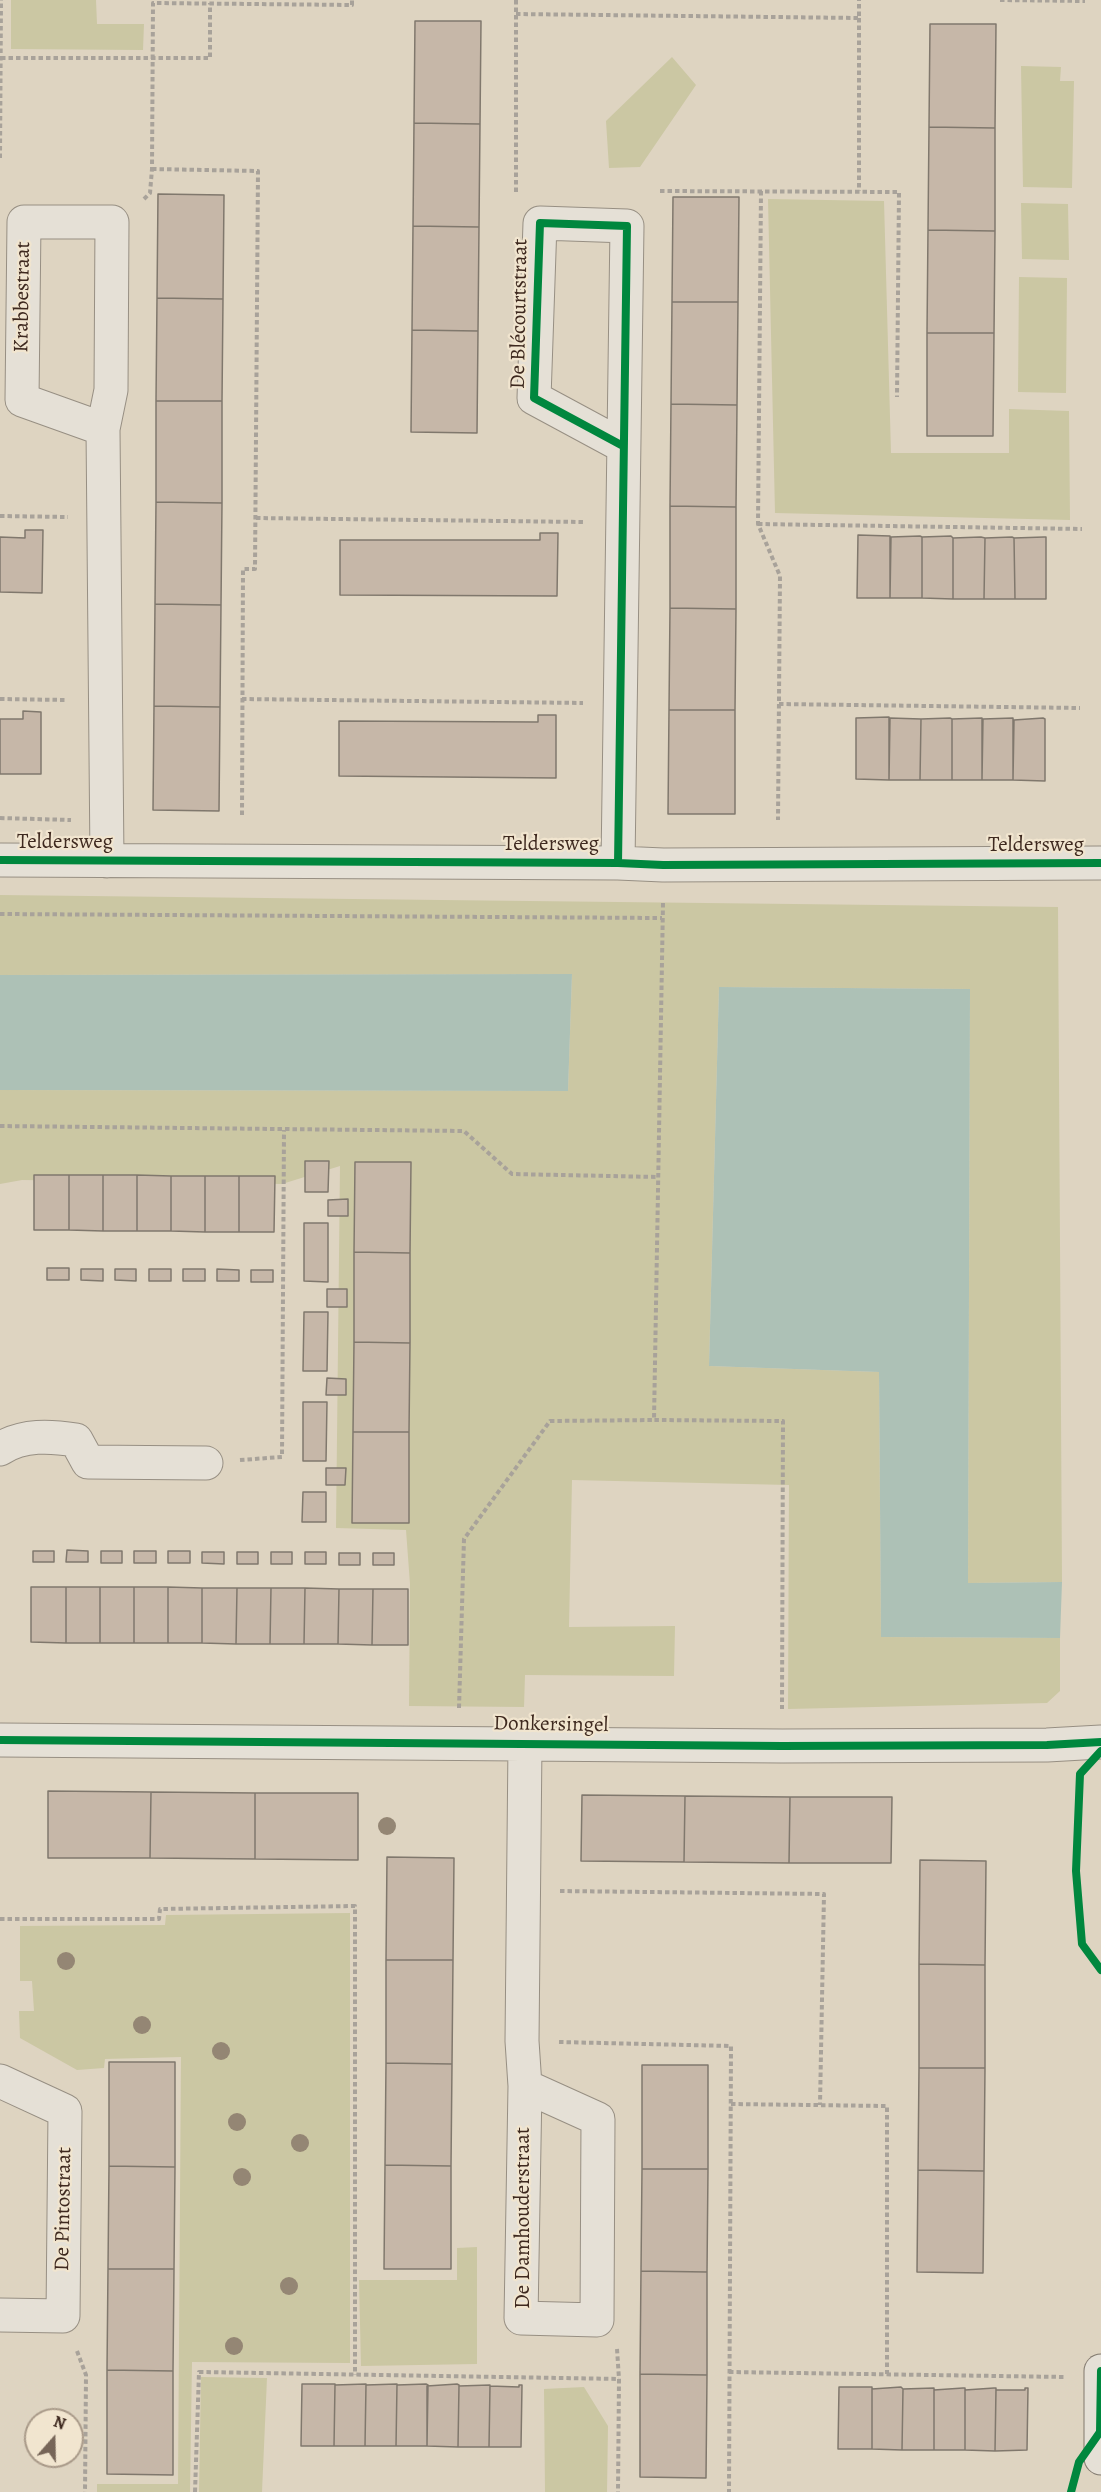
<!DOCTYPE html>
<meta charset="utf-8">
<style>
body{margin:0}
#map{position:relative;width:1101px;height:2492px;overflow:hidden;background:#ded4c1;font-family:Alegreya,serif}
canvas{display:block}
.north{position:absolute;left:24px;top:2408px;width:60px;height:60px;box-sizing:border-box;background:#f1e5cf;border:2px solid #a99a89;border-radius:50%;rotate:20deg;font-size:16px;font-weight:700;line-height:24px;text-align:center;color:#3e291f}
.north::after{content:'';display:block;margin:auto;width:21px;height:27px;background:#766558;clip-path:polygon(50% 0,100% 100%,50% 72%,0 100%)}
</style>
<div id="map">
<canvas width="1101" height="2492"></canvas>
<div class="north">N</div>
</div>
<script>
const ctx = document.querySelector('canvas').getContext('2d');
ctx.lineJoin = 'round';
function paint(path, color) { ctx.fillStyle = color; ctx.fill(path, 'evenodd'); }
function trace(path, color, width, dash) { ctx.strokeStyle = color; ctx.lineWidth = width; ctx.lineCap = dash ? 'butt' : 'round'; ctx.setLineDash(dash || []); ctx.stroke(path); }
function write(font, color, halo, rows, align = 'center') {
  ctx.font = font + ' Alegreya,serif'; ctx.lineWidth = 4.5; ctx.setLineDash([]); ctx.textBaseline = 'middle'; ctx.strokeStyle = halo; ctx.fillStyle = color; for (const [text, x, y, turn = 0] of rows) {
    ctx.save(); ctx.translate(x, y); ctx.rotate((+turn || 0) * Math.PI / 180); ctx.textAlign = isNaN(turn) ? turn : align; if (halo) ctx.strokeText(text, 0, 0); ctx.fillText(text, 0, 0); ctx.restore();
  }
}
paint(new Path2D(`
 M11 0H96L97 24H144L143 50 11 49Z
 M672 57 696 85 640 167 609 168 606 121Z
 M1021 66 1061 67 1060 81H1074L1072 188 1023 187Z
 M768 199 884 201 891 453H1009V409L1069 411 1070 520 775 513Z
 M1021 203 1068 204 1069 260 1022 259Z
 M1019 277 1067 278 1066 393 1018 392Z
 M0 895 1058 907 1062 1582 968 1583 970 989 719 987 709 1366 879 1372 881 1637 1060 1638V1691L1047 1703 788 1709 789 1485 572 1480 569 1627 675 1626 674 1676 525 1675 524 1707 409 1706 410 1584 406 1530 336 1528 340 1166 282 1184 22 1180 0 1184V1090L568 1091 572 974 0 975Z
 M350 1913V2363L192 2362 190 2492H97V2484H178L181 2057 105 2059 104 2068 77 2070 20 2038 19 2011H34L32 1981H20V1926L165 1925 166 1915Z
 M477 2247V2364L361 2366 359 2280H457V2248Z
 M201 2377 267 2378 262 2492H199Z
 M584 2387 608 2426 607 2492H545L544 2389Z`), '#cbc7a3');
paint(new Path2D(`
 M572 974 568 1091 0 1090V975Z
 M719 987 970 989 968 1583 1062 1582 1060 1638 881 1637 879 1372 709 1366Z`), '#adc1b6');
const building = new Path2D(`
 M415 21H481L480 124 414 123Z
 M930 24H996L995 128 929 127Z
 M414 123 480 124 479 227 413 226Z
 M929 127 995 128V231L928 230Z
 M158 194 224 195 223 299 157 298Z
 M673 197H739L738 302H672Z
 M413 226 479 227 478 331 412 330Z
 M928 230 995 231 994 333H927Z
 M157 298 223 299 222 401H156Z
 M672 302H738L737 405 671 404Z
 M412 330 478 331 477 433 411 432Z
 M927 333H994L993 436H927Z
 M156 401H222V503L156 502Z
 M671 404 737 405 736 507 670 506Z
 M156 502 222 503 221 605 155 604Z
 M670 506 736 507V609L670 608Z
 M25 530H43L42 593 0 592V537L25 538Z
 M540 533H558L557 596 340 595V540H540Z
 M858 535 890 536V598H857Z
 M920 536 922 537V598H890L891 537Z
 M951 536 953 538V599L922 598V537Z
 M981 537 985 538 984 599H953V538Z
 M1012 537 1014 538 1015 599H984L985 538Z
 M1044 537H1046V599H1015L1014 538Z
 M155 604 221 605 220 707 154 706Z
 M670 608 736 609 735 710H669Z
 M154 706 220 707 219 811 153 810Z
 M669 710H735V814H668Z
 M23 711 41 712V774H0V719H23Z
 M538 715H556V778L339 776V721L538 722Z
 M889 717V780L856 779V718Z
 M890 718 921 719 920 780H889Z
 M950 718 952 719V780H920L921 719Z
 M982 718V780H952V719Z
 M1013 718V780H982L983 719Z
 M1043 718 1045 719V781L1013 780 1014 720Z
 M305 1161H329L328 1192H305Z
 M355 1162H411L410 1253 354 1252Z
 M34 1175H69V1230H34Z
 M69 1175H103V1231L69 1230Z
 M103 1175H137V1231H103Z
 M137 1175 171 1176V1231H137Z
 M171 1176H205V1232L171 1231Z
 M205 1176H239V1232H205Z
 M239 1176H275L274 1232H239Z
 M348 1199V1216H328V1200Z
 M304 1223H328V1282L304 1281Z
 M354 1252 410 1253V1343L354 1342Z
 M47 1268H69V1280H47Z
 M81 1269H103V1281L81 1280Z
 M115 1269H136V1281L115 1280Z
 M149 1269H171V1281H149Z
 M183 1269H205V1281H183Z
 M217 1269 239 1270V1281H217Z
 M251 1270H273V1282H251Z
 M327 1289H347V1307H327Z
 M304 1312H328L327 1371H303Z
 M354 1342 410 1343 409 1432H353Z
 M327 1378 346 1379V1395H326Z
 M303 1402H327L326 1461H303Z
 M353 1432H409V1523H352Z
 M326 1468H346L345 1485H326Z
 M303 1492H326V1522H302Z
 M67 1550 88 1551V1562H66Z
 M33 1551H54V1562H33Z
 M101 1551H122V1563H101Z
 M134 1551H156V1563H134Z
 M168 1551H190V1563H168Z
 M202 1552H224V1564L202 1563Z
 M237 1552H258V1564H237Z
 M271 1552H292V1564H271Z
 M305 1552H326V1564H305Z
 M339 1553H360V1565H339Z
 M373 1553H394V1565H373Z
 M31 1587H66V1643L31 1642Z
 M66 1587H100V1643H66Z
 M100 1587H134V1643H100Z
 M134 1587H168V1643H134Z
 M168 1587 202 1588V1643H168Z
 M202 1588H237L236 1644 202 1643Z
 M237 1588H271L270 1644H236Z
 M271 1588H305L304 1644H270Z
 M305 1588 339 1589 338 1644H304Z
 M339 1589H373L372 1645 338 1644Z
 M373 1589H408V1645H372Z
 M48 1791 151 1792 150 1858H48Z
 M151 1792 255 1793V1859L150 1858Z
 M255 1793H358V1860L255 1859Z
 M582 1795 685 1796 684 1862 581 1861Z
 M685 1796 790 1797 789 1863 684 1862Z
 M790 1797H892L891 1863H789Z
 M387 1857 454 1858 453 1960H386Z
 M920 1860 986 1861 985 1965 919 1964Z
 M386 1960H453L452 2064 386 2063Z
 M919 1964 985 1965V2068H919Z
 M109 2062H175V2167L109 2166Z
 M386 2063 452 2064 451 2166 385 2165Z
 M642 2065H708V2169H642Z
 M919 2068H985L984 2171 918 2170Z
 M385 2165 451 2166V2269H384Z
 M109 2166 175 2167 174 2269H108Z
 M642 2169H708L707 2272 641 2271Z
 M918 2170 984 2171 983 2273 917 2272Z
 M108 2269H174L173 2371 107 2370Z
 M641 2271 707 2272V2375L640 2374Z
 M107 2370 173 2371V2475L107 2474Z
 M640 2374 707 2375 706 2478 640 2477Z
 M302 2384H335L334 2446H301Z
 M366 2384 365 2446H334L335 2385Z
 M397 2384 396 2446H365L366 2385Z
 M426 2384 428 2385 427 2446H396L397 2385Z
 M457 2384 459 2385 458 2447 427 2446V2386Z
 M490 2385 489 2447H458L459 2386Z
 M519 2385H522L521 2447H489L490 2386 519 2387Z
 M839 2387H872V2449H838Z
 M901 2387 903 2389 902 2450 872 2449V2389Z
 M934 2388V2450H902L903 2389Z
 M963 2388H965V2450H934V2390Z
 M994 2388H996L995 2451 965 2450V2390Z
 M1025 2388H1028L1027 2450 995 2451 996 2390H1025Z`);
paint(building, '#c6b7a8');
trace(building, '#80786d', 1.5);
const street = new Path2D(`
 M103 429 22 400 24 222H112L111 390 103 429 107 861
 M0 860 618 863 663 865 1101 863
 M618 863 627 226 540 223 534 398 623 446
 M0 1449C23 1434 51 1436 76 1440L88 1462 206 1463
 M0 1740 782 1746 1047 1745 1101 1742
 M525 1743 522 2041 525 2086 521 2318 597 2320 598 2119 525 2086
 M0 2081 65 2111 63 2316 0 2315`);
const secondary = new Path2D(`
 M1101 2371V2458`);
trace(street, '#978f83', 35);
trace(secondary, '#80786d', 35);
trace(new Path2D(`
 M516 0V194
 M1000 0 1085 1
 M516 14 859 18V0
 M859 18V191
 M1 58H210V3
 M0 158 1 0
 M152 169 258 171 255 569H243L242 816
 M660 191 899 192 897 397
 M761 191 758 524 780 576 778 820
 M144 199 150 193 152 169 153 3 352 5V0
 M0 516 68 517
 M256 518 583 522
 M758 524 1082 529
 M0 699 66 700
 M242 699 583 703
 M779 704 1080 708
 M0 818 71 820
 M663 903 654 1420 783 1421 782 1709
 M0 914 662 918
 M0 1126 464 1131 512 1174 658 1177
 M240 1460 282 1457 284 1130
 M459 1708 464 1539 550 1421 654 1420
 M560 1891 824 1894 820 2105
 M0 1919H159L160 1909 355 1906V2375
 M559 2042 731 2046 729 2492
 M731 2104 887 2106V2374
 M617 2349 619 2379 618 2492
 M77 2351 86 2375 85 2492
 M729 2372 1065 2377
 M195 2492 199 2372 619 2379`), '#a8a29a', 4, [4.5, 3]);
trace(street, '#e5e0d6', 33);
trace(secondary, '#e5e0d6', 33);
trace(new Path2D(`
 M0 860 618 863 663 865 1101 863
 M618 863 627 226 540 223 534 398 623 446
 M0 1740 782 1746 1047 1745 1101 1742
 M1101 1751 1080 1774 1076 1871 1082 1944 1101 1970
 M1071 2492 1079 2462 1100 2432 1101 2371`), '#00873e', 8);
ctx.fillStyle = '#948674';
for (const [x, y] of [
 [387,1826],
 [66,1961],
 [142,2025],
 [221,2051],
 [237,2122],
 [300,2143],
 [242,2177],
 [289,2286],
 [234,2346]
]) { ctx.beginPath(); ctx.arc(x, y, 9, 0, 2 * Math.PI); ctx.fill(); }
write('21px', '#3e291f', '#f1e5cf', [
 ["Krabbestraat",23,297,-89],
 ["De Blécourtstraat",520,314,-89],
 ["Teldersweg",65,843],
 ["Teldersweg",551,845],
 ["Teldersweg",1036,846],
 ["Donkersingel",551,1725,1],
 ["De Pintostraat",64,2209,-89],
 ["De Damhouderstraat",524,2218,-90]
]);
</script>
